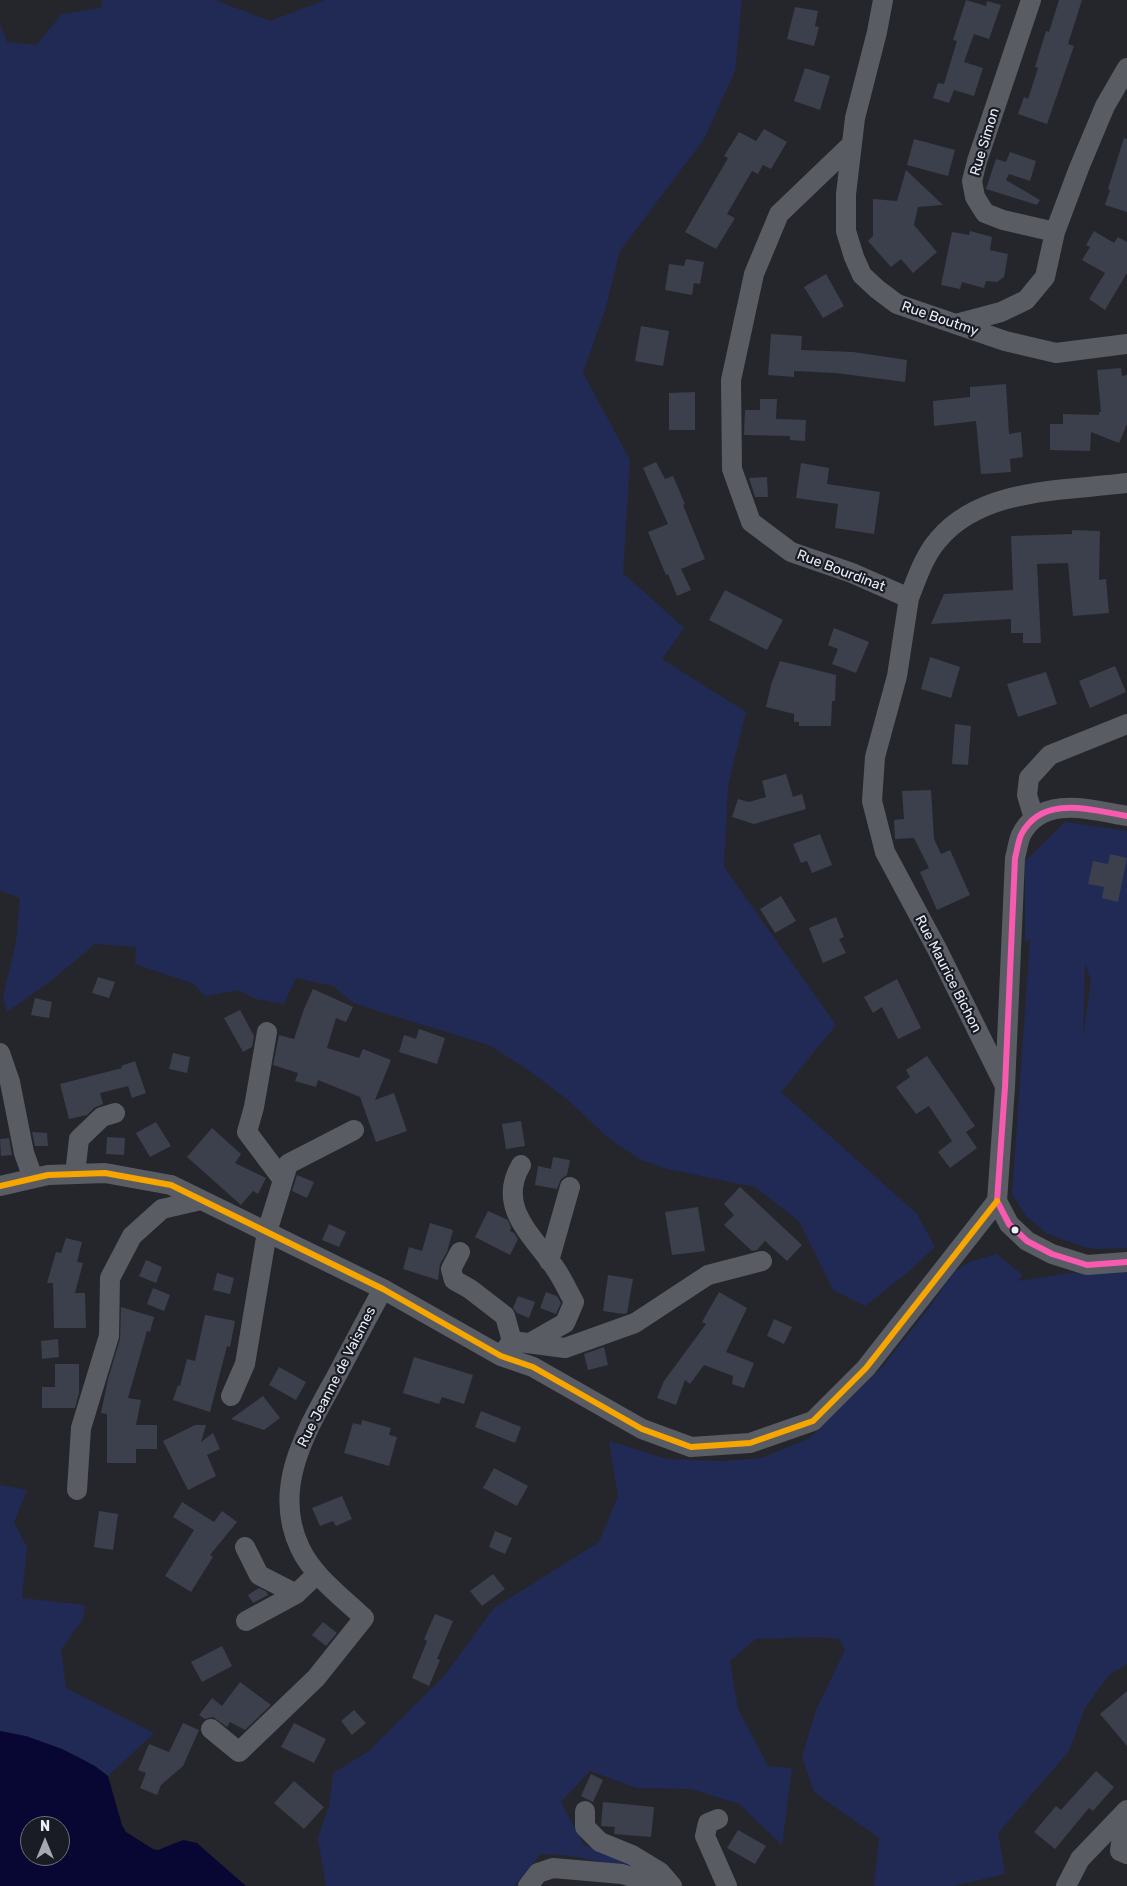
<!DOCTYPE html>
<style>
body{margin:0}
#map{position:relative;width:1127px;height:1886px;overflow:hidden;background:#25262c;font-family:Rubik,sans-serif}
canvas{display:block}
.north{position:absolute;left:20px;top:1816px;width:50px;height:50px;box-sizing:border-box;background:#191c25;border:1px solid #6d7078;border-radius:50%;rotate:0deg;font-size:14px;font-weight:700;line-height:20px;text-align:center;color:#ebeef5}
.north::after{content:'';display:block;margin:auto;width:18px;height:22px;background:#a6a8af;clip-path:polygon(50% 0,100% 100%,50% 72%,0 100%)}
</style>
<div id="map">
<canvas width="1127" height="1886"></canvas>
<div class="north">N</div>
</div>
<script>
const ctx = document.querySelector('canvas').getContext('2d');
ctx.lineJoin = 'round';
function paint(path, color) { ctx.fillStyle = color; ctx.fill(path, 'evenodd'); }
function trace(path, color, width, dash) { ctx.strokeStyle = color; ctx.lineWidth = width; ctx.lineCap = dash ? 'butt' : 'round'; ctx.setLineDash(dash || []); ctx.stroke(path); }
function write(font, color, halo, rows, align = 'center') {
  ctx.font = font + ' Rubik,sans-serif'; ctx.lineWidth = 4.5; ctx.setLineDash([]); ctx.textBaseline = 'middle'; ctx.strokeStyle = halo; ctx.fillStyle = color; for (const [text, x, y, turn = 0] of rows) {
    ctx.save(); ctx.translate(x, y); ctx.rotate((+turn || 0) * Math.PI / 180); ctx.textAlign = isNaN(turn) ? turn : align; if (halo) ctx.strokeText(text, 0, 0); ctx.fillText(text, 0, 0); ctx.restore();
  }
}
paint(new Path2D(`
 M102 0H215L270 21 325 0H742L735 71 704 139 620 251 605 310 583 373 630 460 623 573 684 628 662 659 746 712 728 785 724 867 836 1025 781 1092 917 1214 935 1247 907 1273 865 1306 833 1290 799 1221 755 1187 668 1169 639 1159 605 1135 568 1100 528 1070 489 1045 381 1012 352 1002 333 986 296 978 284 1004 256 999 238 990 205 996 194 984 135 964 136 947 95 944 52 980 7 1012 3 997 16 942 20 898 0 890V24L7 42 36 45 62 14 101 8Z
 M1065 822 1127 831V1248L1096 1249 1081 1246 1046 1233 1026 1216 1012 1194 1030 939 1025 942V861ZM1085 963 1091 981 1083 1037 1085 964Z
 M996 1254 1023 1275 1017 1281 1107 1268H1127V1664L1108 1676 1085 1708 1069 1751 998 1833 1005 1874 953 1886H874L879 1838 814 1792 802 1757 816 1710 845 1650 839 1639 817 1637 756 1639 730 1661 738 1709 768 1766 792 1768 782 1845 739 1804 691 1789 637 1788 590 1771 561 1802 584 1846 632 1849 666 1880C625 1868 583 1854 541 1854L514 1886H326L318 1838 329 1806 333 1773 369 1751 444 1676 494 1608 599 1542 618 1496 609 1441 667 1459 723 1461 761 1458 810 1438 882 1367 929 1308 955 1271 970 1262Z
 M0 1485 27 1490 14 1522 27 1547 22 1598 85 1605 83 1619 61 1650 66 1688 154 1733 108 1776C78 1751 38 1739 0 1731Z`), '#212a55');
paint(new Path2D(`
 M0 1731 26 1736 62 1749 95 1766 108 1776 122 1825 126 1832 153 1849 158 1850 183 1840 197 1843 246 1886H0ZM30 1826H60V1856H30Z`), '#080734');
paint(new Path2D(`
 M966 0 986 6 987 1 1001 5 989 39 974 34 964 62 983 68 974 96 954 90 949 103 933 98 938 83 944 84 957 41 953 40Z
 M1059 0H1082L1068 44 1074 46 1047 124 1018 114 1024 97 1028 99 1038 68 1035 67 1046 31 1049 32Z
 M795 7 818 11 815 26 819 27 814 46 787 39Z
 M805 68 830 76 820 110 794 101Z
 M764 129 787 142 771 169 763 165 758 174 752 171 727 214 735 218 716 249 685 232 728 158 724 156 739 132 756 141Z
 M1124 138 1127 139V212L1105 205 1110 190 1108 189Z
 M914 139 955 150 948 176 907 165Z
 M1010 152 1036 161 1030 181 1009 174 1006 180 1040 200 1037 205 986 189 996 159 1006 162Z
 M906 170 943 205 918 207 914 225 937 252 913 273 901 259 891 267 868 241 873 236V199L897 201Z
 M970 231 992 237 990 250 1008 254 1004 277 997 282 986 281 984 288 962 282 960 289 941 285 952 232 969 235Z
 M1094 231 1114 243 1118 237 1127 242V273L1105 310 1089 299 1105 273 1082 260 1090 247 1086 245Z
 M686 259 704 262 700 284 694 283 692 295 665 290 669 264 684 266Z
 M826 274 844 306 823 318 804 287Z
 M641 326 669 331 663 366 635 361Z
 M771 334 802 336 801 350 853 352 907 360 905 382 836 373 794 371V377L768 375Z
 M1121 368 1122 376 1127 375V424L1119 443 1091 432 1090 451 1050 450V424H1063V414L1099 415V412H1101L1097 370Z
 M1006 384 1009 434 1021 432 1023 457 1010 459 1011 472 981 474 976 421 934 426 933 401 970 397V387Z
 M695 392V430H669V393Z
 M760 399H777L776 419 806 420 805 441 790 440V436L744 435 745 410H760Z
 M656 462 665 479 673 476 685 504 683 505 705 559 681 569 691 590 677 596 668 574 666 575 648 532 668 524 643 468Z
 M801 463 829 468 827 484 880 492 874 534 835 528 838 504 796 498Z
 M767 477 768 497H755L749 478Z
 M1072 530 1100 531 1099 580 1106 579 1109 613 1073 616 1068 563 1037 564 1041 643H1023V633H1011V619L931 624 944 594 1013 590 1011 536 1072 534Z
 M725 590 783 620 767 650 709 620Z
 M834 628 869 642 856 673 832 664 838 649 828 645Z
 M930 657 960 667 951 698 921 689Z
 M780 661 836 675 835 701H832L831 726H799V722H794V714L766 707 771 685Z
 M1115 666 1126 692 1090 708 1079 681Z
 M1046 672 1057 704 1018 717 1007 684Z
 M955 724 971 726 968 765 952 764Z
 M786 774 793 797 802 794 806 809 754 824 732 817 738 799 749 802 766 797 762 781Z
 M931 790 934 839 941 854 950 850 970 895 937 910 920 872 929 868 914 838 895 839 894 820 904 819 902 791Z
 M820 834 832 865 812 873 807 861 801 863 793 844Z
 M1110 854 1127 858 1118 902 1102 898 1104 887 1088 884 1093 861 1108 864Z
 M781 896 796 921 775 933 760 909Z
 M836 917 844 937 839 939 846 953 823 963 809 928Z
 M98 977 115 982 109 998 92 993Z
 M897 979 921 1028 898 1039 882 1007 873 1013 864 997Z
 M313 989 353 1007 346 1022 336 1018 327 1048 359 1058 363 1049 391 1060 375 1100 394 1093 407 1131 376 1142 360 1097 318 1080 316 1087 295 1081 298 1073 273 1065 279 1035 294 1039 304 1009Z
 M35 998 52 1002 49 1018 31 1015Z
 M240 1010 254 1036 252 1047 243 1052 224 1018Z
 M419 1029 445 1038 437 1064 399 1052 404 1035 416 1039Z
 M173 1053 190 1057 187 1073 169 1069Z
 M927 1056 975 1126 966 1132 977 1148 950 1168 938 1152 952 1141 929 1106 916 1114 896 1087 910 1077 906 1070Z
 M135 1061 146 1093 132 1098 128 1086 100 1093 103 1104 94 1108 87 1115 69 1119 60 1084 122 1068 121 1066Z
 M521 1121 525 1146 506 1149 502 1124Z
 M156 1122 171 1146 150 1157 136 1133Z
 M212 1128 241 1154 235 1163 266 1178 258 1194 253 1191 241 1205 187 1157Z
 M32 1132 47 1133 48 1146H35Z
 M107 1137 125 1138 124 1155 106 1154Z
 M9 1138 12 1155 1 1156 0 1139Z
 M553 1157 570 1160 567 1175 561 1179 557 1189 535 1185 538 1166 551 1169Z
 M297 1175 314 1182 307 1198 292 1191Z
 M740 1187 802 1245 787 1261 765 1241 757 1250 752 1251 724 1225 734 1215 724 1204Z
 M698 1207 705 1251 672 1255 665 1212Z
 M488 1211 508 1220 511 1228 510 1231 514 1233 518 1239 510 1255 475 1237Z
 M430 1223 453 1230 447 1252 440 1264 438 1280 403 1269 409 1247 422 1251Z
 M329 1224 346 1232 339 1247 322 1240Z
 M66 1238 82 1242 77 1262 83 1263 75 1293H85L86 1328H54L53 1283H47L56 1252 61 1253Z
 M146 1260 162 1267 156 1283 139 1276Z
 M217 1273 234 1278 230 1294 213 1290Z
 M608 1275 633 1279 627 1313 623 1314 603 1311Z
 M153 1288 170 1295 164 1311 147 1304Z
 M546 1292 557 1296 561 1303 556 1314 540 1308Z
 M719 1292 747 1308 726 1352 754 1363 744 1388 732 1384 733 1376 704 1365 690 1384 685 1380 676 1405 657 1398 664 1381 706 1324 702 1322Z
 M518 1296 535 1302 529 1318 517 1313 513 1308Z
 M121 1307 154 1317 150 1332 147 1331 128 1398 141 1400 136 1425H157V1449H136V1463H107V1414L101 1413 108 1379 120 1339Z
 M205 1315 235 1321 230 1347 227 1346 210 1412 173 1400 178 1385 180 1386 187 1359 195 1361Z
 M774 1319 792 1327 784 1344 767 1336Z
 M58 1339 59 1357 42 1359 41 1341Z
 M604 1347 608 1365 588 1370 584 1354Z
 M414 1357 473 1375 464 1404 442 1397 439 1404 403 1393Z
 M55 1364H79V1393L75 1408H42V1387H55Z
 M279 1367 306 1382 296 1400 269 1385Z
 M263 1396 280 1418 264 1430 231 1419Z
 M481 1411 521 1427 515 1443 475 1427Z
 M362 1420 391 1428 389 1435 397 1437 389 1466 344 1453 353 1423 361 1425Z
 M195 1425H206L201 1442 213 1433 220 1449 207 1455 216 1476 188 1490 163 1441Z
 M494 1468 528 1486 517 1506 483 1488Z
 M342 1496 352 1519 336 1526 333 1521 320 1526 312 1508Z
 M182 1502 214 1522 222 1511 237 1522 210 1555 213 1557 191 1592 165 1576 194 1530 173 1517Z
 M99 1511 118 1514 113 1550 94 1547Z
 M495 1531 512 1538 505 1554 489 1547Z
 M493 1574 505 1589 482 1606 470 1591Z
 M259 1588 267 1592 268 1595 253 1603 248 1595Z
 M435 1614 453 1621 437 1659 440 1660 429 1686 412 1678 427 1641 424 1639Z
 M323 1622 337 1633 326 1646 312 1635Z
 M222 1646 232 1666 202 1682 191 1662Z
 M240 1682 271 1705 245 1730 230 1722 227 1727 213 1717 205 1719 199 1715 212 1698 222 1706Z
 M1127 1691V1746L1100 1714Z
 M354 1710 366 1723 352 1735 341 1721Z
 M183 1723 199 1730 183 1766 161 1785 157 1795 140 1788 146 1773 138 1770 149 1744 169 1752Z
 M294 1723 326 1739 314 1763 281 1747Z
 M1096 1771 1114 1787 1093 1811 1089 1808 1055 1849 1034 1832 1056 1806 1061 1810Z
 M591 1774 603 1780 593 1802 581 1796Z
 M294 1781 324 1807 304 1829 274 1803Z
 M603 1802 654 1807 651 1837 614 1834 615 1827 601 1826Z
 M738 1830 766 1846 755 1864 727 1848Z`), '#3c3f4c');
trace(new Path2D(`
 M883 0 877 32 855 118 846 194V231L854 257 862 275 877 289 897 304 1005 341 1056 353 1127 344
 M1031 0 977 161 972 181 975 197 985 213 1003 220 1055 232
 M851 145 779 214 754 274 731 380 732 469 751 522 791 552 852 573 909 598C917 578 924 556 938 540 982 487 1065 491 1127 483
 M956 324 1001 312 1026 300 1045 277 1055 232 1079 168 1105 106 1127 68
 M909 598 897 676 875 757 872 801 885 852 937 949 1004 1084
 M1127 816C1091 810 1042 794 1021 835 1018 842 1017 851 1015 858L1005 1087 997 1201 1009 1224 1027 1241 1052 1254 1087 1265 1127 1262
 M1034 818 1027 795 1029 778 1050 755 1127 724
 M267 1032 254 1107 247 1132 283 1180
 M0 1053 10 1082 24 1153 33 1178
 M521 1165C496 1207 533 1236 555 1268 562 1278 568 1291 574 1302L565 1323 530 1343
 M75 1174 79 1139 102 1117 115 1113
 M0 1186 48 1175 105 1173 171 1185 383 1289 501 1356 533 1367 642 1429 691 1447 750 1443 813 1421 866 1368 997 1201
 M460 1252 451 1269 454 1280 470 1289 505 1316 512 1341
 M549 1261 570 1187
 M501 1356 512 1341 565 1348 635 1323 708 1275 762 1261
 M231 1396 245 1364 267 1232 288 1164 354 1130
 M77 1490 81 1428 109 1336 110 1278 132 1236 162 1209 201 1200
 M245 1547 259 1575 296 1594
 M246 1621 296 1594 317 1574
 M211 1729 239 1752 316 1678 364 1618C342 1597 313 1576 300 1548 271 1487 307 1430 336 1377 352 1347 367 1318 383 1289
 M585 1811V1827L600 1842 632 1855 660 1872 672 1886
 M1125 1812 1120 1851 1127 1854
 M718 1819 708 1823 705 1836 727 1886
 M528 1886 538 1873 553 1868 622 1874 662 1886
 M1066 1886 1080 1859 1127 1810`), '#5a5c64', 20);
trace(new Path2D(`
 M1127 816C1091 810 1042 794 1021 835 1018 842 1017 851 1015 858L1005 1087 997 1201 1009 1224 1027 1241 1052 1254 1087 1265 1127 1262`), '#f75aaf', 6);
trace(new Path2D(`
 M0 1186 48 1175 105 1173 171 1185 383 1289 501 1356 533 1367 642 1429 691 1447 750 1443 813 1421 866 1368 997 1201`), '#f7a600', 6);
for (const [x, y, r, color] of [
 [1015,1230,4.5,"#ebeef5"]
]) { const dot = new Path2D(); dot.arc(x, y, r, 0, 2 * Math.PI); ctx.fillStyle = color; ctx.fill(dot); trace(dot, '#191c25', 2); }
write('14px', '#ebeef5', '#191c25', [
 ["Rue Simon",985,142,-73],
 ["Rue Boutmy",940,319,19],
 ["Rue Bourdinat",841,571,21],
 ["Rue Maurice Bichon",948,974,63],
 ["Rue Jeanne de Vaismes",337,1377,-63]
]);
</script>
